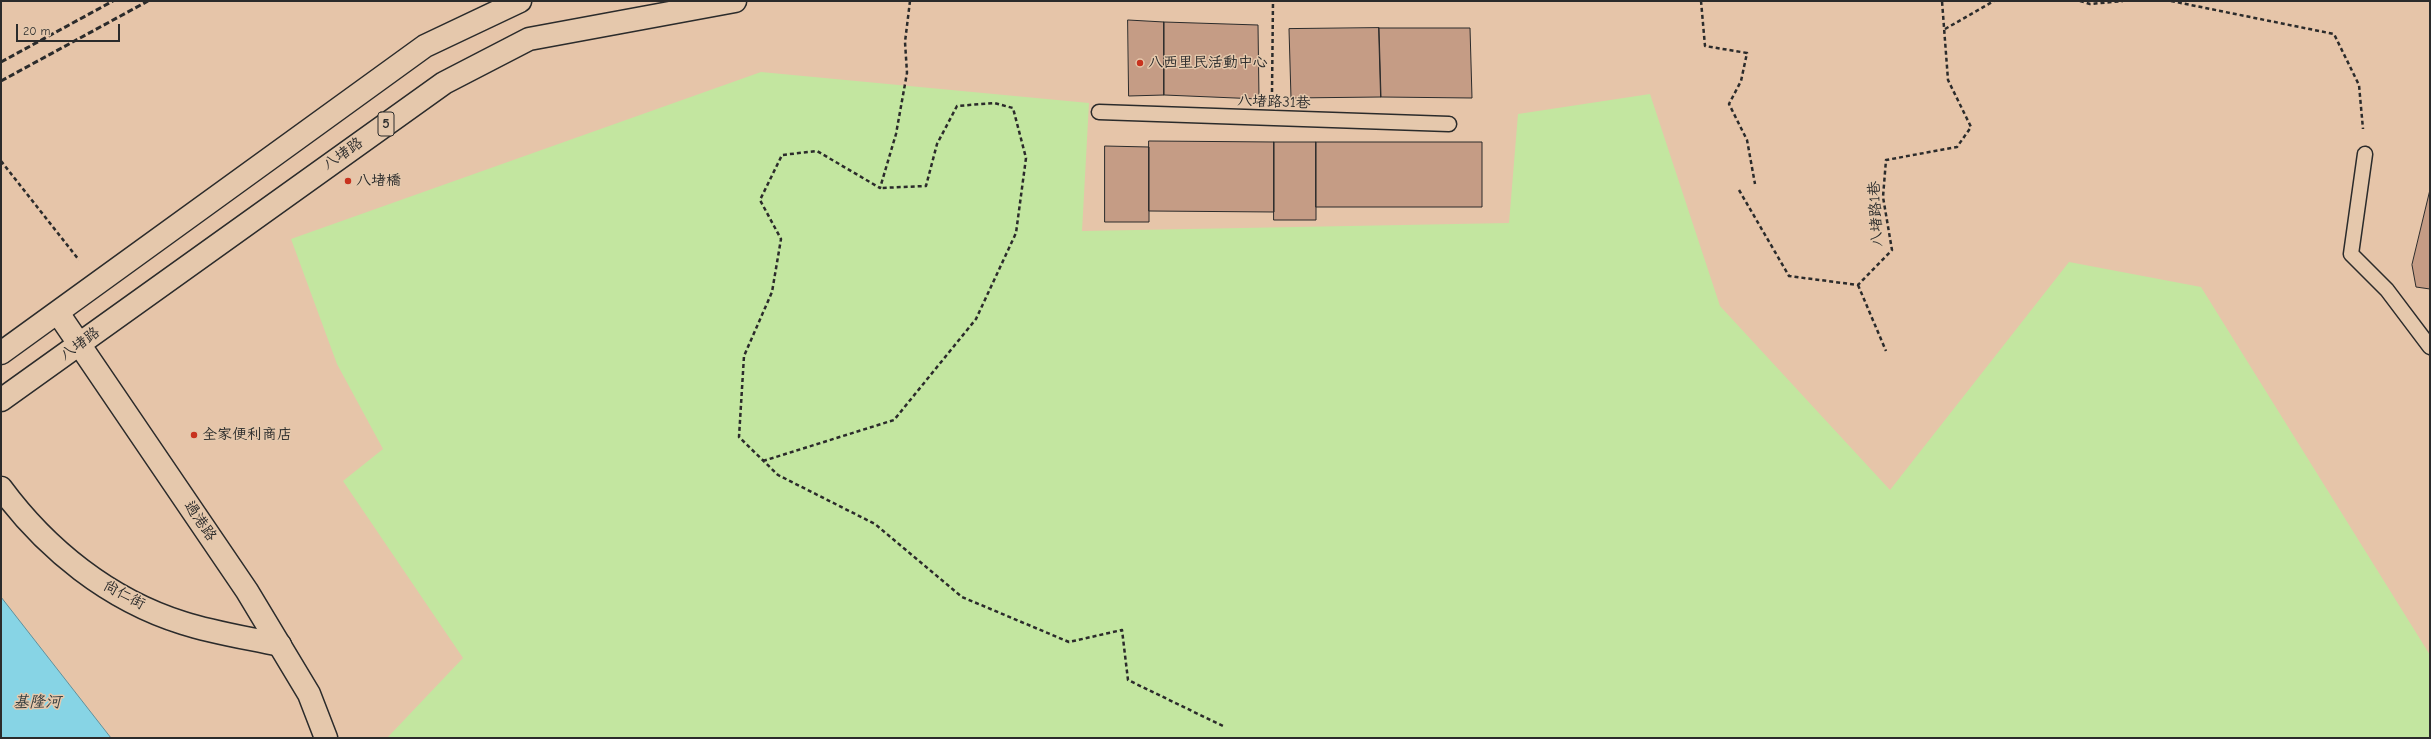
<!DOCTYPE html>
<meta charset="utf-8">
<style>
body{margin:0}
#map{position:relative;width:2431px;height:739px;overflow:hidden;background:#e6c5a9;font-family:"Comic Neue",sans-serif}
canvas{display:block}
.frame{position:absolute;inset:0;border:2px solid #2b2b2b;pointer-events:none}
.scale{position:absolute;left:16px;top:24px;width:104px;height:18px;box-sizing:border-box;border:2px solid #2b2b2b;border-top:0;padding-left:5px;font-size:12px;line-height:14px;white-space:nowrap;color:#2b2b2b;-webkit-text-stroke:3px #e5c8ac;paint-order:stroke}
</style>
<div id="map">
<canvas width="2431" height="739"></canvas>
<div class="frame"></div>
<div class="scale">20 m</div>
</div>
<script>
const ctx = document.querySelector('canvas').getContext('2d');
ctx.lineJoin = 'round';
function paint(path, color) { ctx.fillStyle = color; ctx.fill(path, 'evenodd'); }
function trace(path, color, width, dash) { ctx.strokeStyle = color; ctx.lineWidth = width; ctx.lineCap = dash ? 'butt' : 'round'; ctx.setLineDash(dash || []); ctx.stroke(path); }
function write(font, color, halo, rows, align = 'center') {
  ctx.font = font + ' "Comic Neue","LXGW WenKai TC",sans-serif'; ctx.lineWidth = 3; ctx.setLineDash([]); ctx.textBaseline = 'middle'; ctx.strokeStyle = halo; ctx.fillStyle = color; for (const [text, x, y, turn = 0] of rows) {
    ctx.save(); ctx.translate(x, y); ctx.rotate((+turn || 0) * Math.PI / 180); ctx.textAlign = isNaN(turn) ? turn : align; if (halo) ctx.strokeText(text, 0, 0); ctx.fillText(text, 0, 0); ctx.restore();
  }
}
paint(new Path2D(`
 M761 72 1089 103 1082 231 1509 223 1518 114 1650 94 1720 306 1890 490 2069 262 2201 287 2430 655V738H387L463 658 343 481 383 449 337 364 291 239Z`), '#c3e6a0');
const water = new Path2D(`
 M1 597 111 738H1Z`);
paint(water, '#87d4e5');
trace(water, '#62909b', 1);
const building = new Path2D(`
 M1128 20 1164 22V95L1129 96Z
 M1164 22 1258 25 1259 99 1164 95Z
 M1379 28 1381 97 1291 98 1289 29Z
 M1379 28H1470L1472 98 1381 97Z
 M1149 141 1274 142V212L1149 211Z
 M1274 142H1316V220H1274Z
 M1316 142H1482V207H1316Z
 M1105 146 1149 147V222H1105Z
 M2430 190V289L2416 287 2412 265Z`);
paint(building, '#c59c85');
trace(building, '#2b2b2b', 1);
const lane = new Path2D(`
 M1099 112 1449 124
 M2365 154 2351 254 2387 290 2430 347`);
const street = new Path2D(`
 M1 488C46 549 109 600 183 623 214 633 248 638 280 645`);
const secondary = new Path2D(`
 M58 313 247 591 309 694 326 738`);
const primary = new Path2D(`
 M1 353 425 46 520 1
 M1 400 444 83 529 39 735 1`);
trace(lane, '#2b2b2b', 17);
trace(street, '#2b2b2b', 25);
trace(secondary, '#2b2b2b', 25);
trace(primary, '#2b2b2b', 25);
trace(new Path2D(`
 M910 1 905 42 907 73 896 134 880 188 817 151 782 155 760 200 781 239 772 292 744 356 739 437 778 475 875 524 962 597 1069 642 1122 630 1128 680 1225 727
 M1701 1 1705 46 1747 53 1741 81 1729 104 1747 140 1755 184
 M2080 1 2090 4 2123 1
 M2171 1 2334 34 2359 85 2363 129
 M1945 29 1994 1
 M1272 92 1273 1
 M1 161 79 260
 M1739 190 1789 276 1858 285 1892 250 1883 197 1886 160 1957 147 1971 127 1948 80 1942 1
 M1858 285 1886 351
 M763 461 894 420 976 319 1016 233 1026 158 1013 108 994 103 957 106 937 144 926 186 880 188`), '#2b2b2b', 2.5, [4, 3]);
trace(lane, '#e5c8ac', 14);
trace(street, '#e5c8ac', 22);
trace(secondary, '#e5c8ac', 22);
trace(primary, '#e5c8ac', 22);
trace(new Path2D(`
 M1 62 113 1
 M1 81 148 1`), '#2b2b2b', 3, [6, 3]);
for (const [x, y, r, color] of [
 [1140,63,4,"#c8321e"],
 [348,181,4,"#c8321e"],
 [194,435,4,"#c8321e"]
]) { const dot = new Path2D(); dot.arc(x, y, r, 0, 2 * Math.PI); ctx.fillStyle = color; ctx.fill(dot); trace(dot, '#e5c8ac', 1.5); }
for (const [x, y, w] of [
 [386,124,16]
]) { const box = new Path2D(); box.roundRect(x - w / 2, y - 12, w, 24, 3); ctx.fillStyle = '#e5c8ac'; ctx.fill(box); trace(box, '#2b2b2b', 1); }
write('bold 14px', '#2b2b2b', null, [
 ["5",386,124]
]);
write('15px', '#2b2b2b', '#e5c8ac', [
 ["八西里民活動中心",1148,63],
 ["八堵橋",356,181],
 ["全家便利商店",202,435]
], 'left');
write('15px', '#2b2b2b', '#e5c8ac', [
 ["八堵路31巷",1274,102,2],
 ["八堵路",343,154,-35],
 ["八堵路1巷",1876,214,-93],
 ["八堵路",80,344,-36],
 ["過港路",200,521,56],
 ["尚仁街",124,595,28]
]);
write('italic 16px', '#343c3e', '#e5c8ac', [
 ["基隆河",37,702]
]);
</script>
